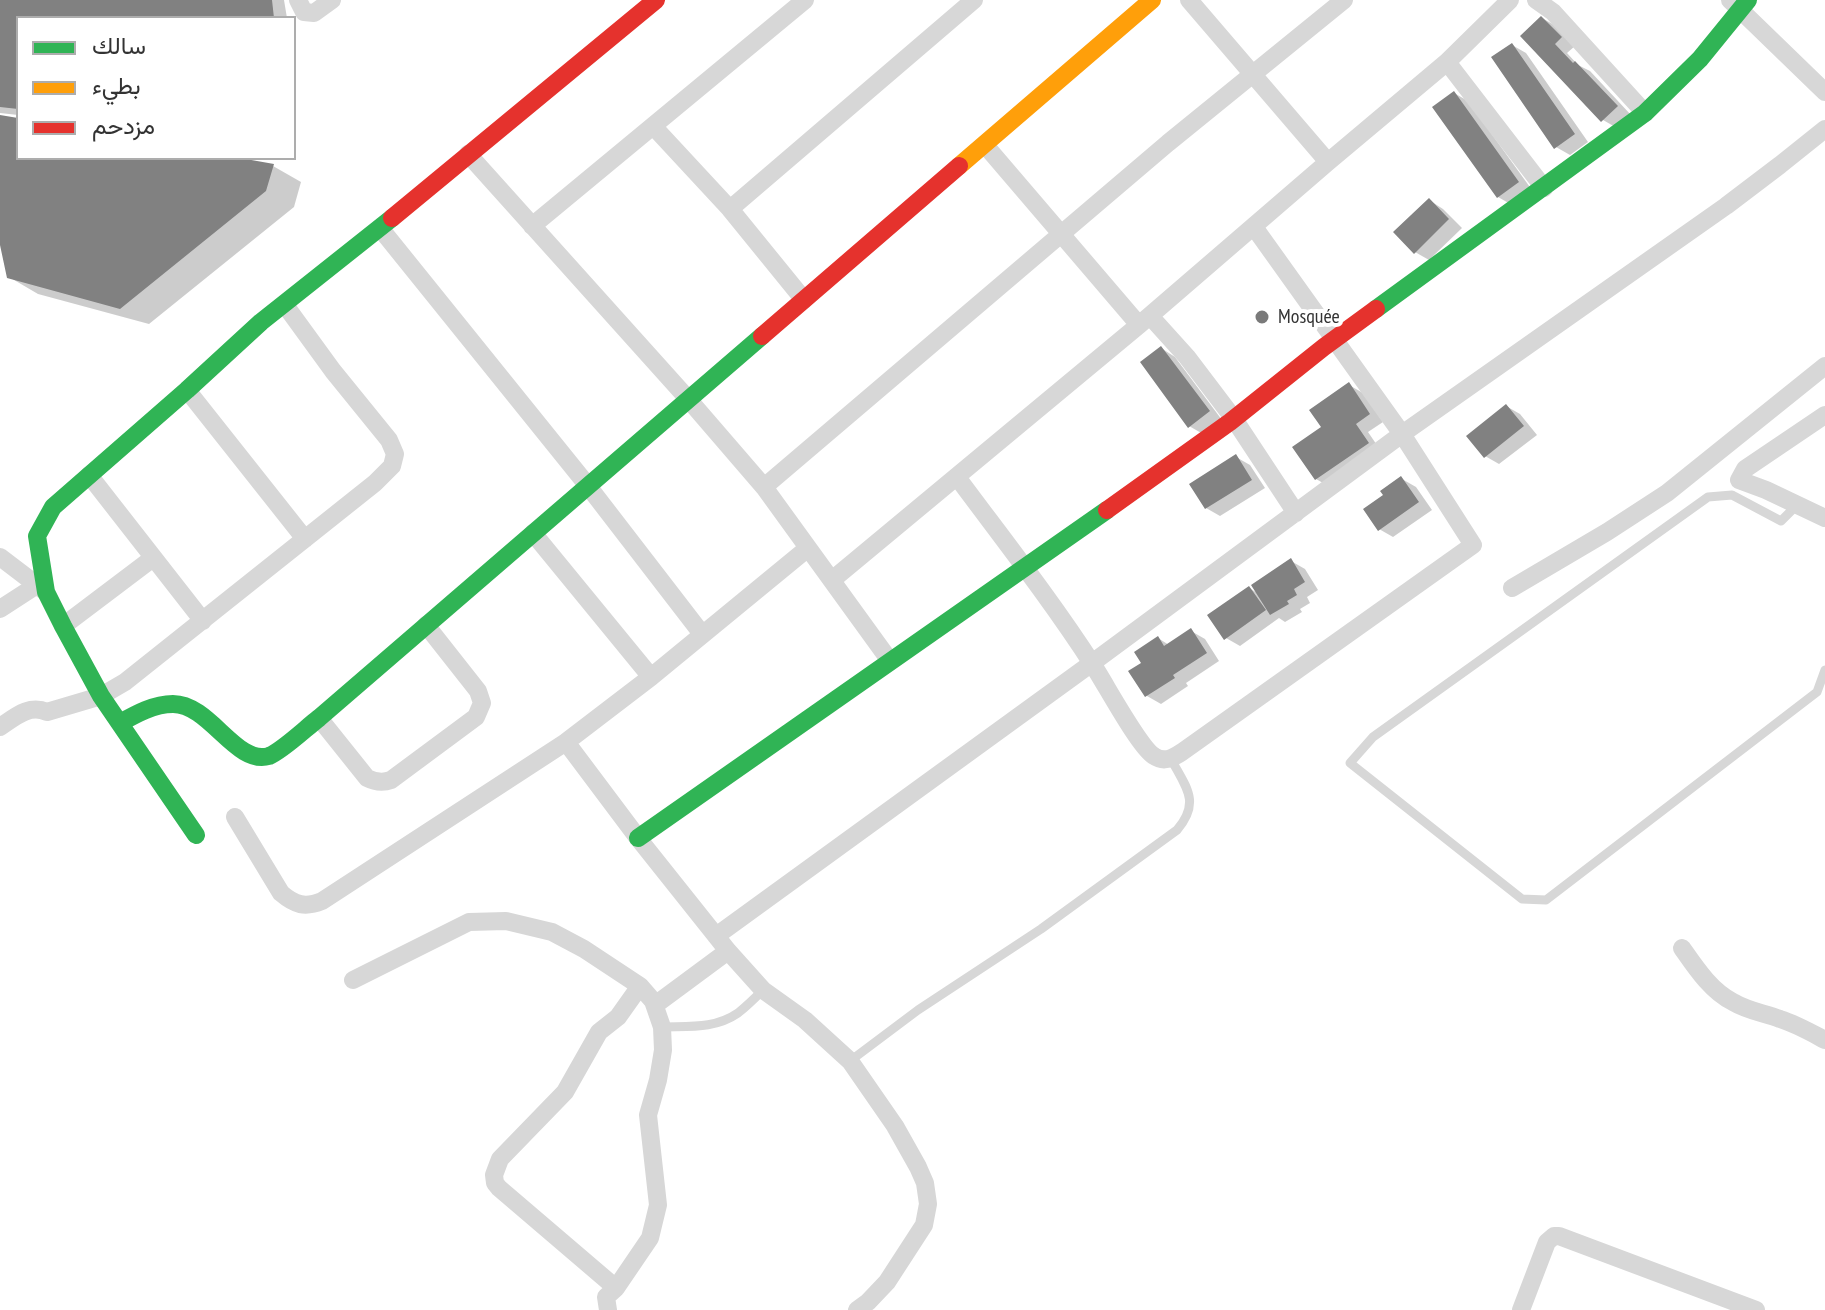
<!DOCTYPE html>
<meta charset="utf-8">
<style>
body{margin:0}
#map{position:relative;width:1825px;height:1310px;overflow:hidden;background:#fff;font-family:"PT Sans Narrow",Vazirmatn,sans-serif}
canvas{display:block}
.legend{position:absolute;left:16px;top:16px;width:280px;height:144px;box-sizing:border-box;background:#fff;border:2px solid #adadad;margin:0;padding:10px 14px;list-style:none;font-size:24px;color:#333}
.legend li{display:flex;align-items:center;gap:16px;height:40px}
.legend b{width:40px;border:2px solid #adadad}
</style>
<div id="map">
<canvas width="1825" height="1310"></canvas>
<ul class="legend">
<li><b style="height:10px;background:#30b455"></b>سالك</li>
<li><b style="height:10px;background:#ff9f0a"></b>بطيء</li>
<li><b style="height:10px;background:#e5322d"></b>مزدحم</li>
</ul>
</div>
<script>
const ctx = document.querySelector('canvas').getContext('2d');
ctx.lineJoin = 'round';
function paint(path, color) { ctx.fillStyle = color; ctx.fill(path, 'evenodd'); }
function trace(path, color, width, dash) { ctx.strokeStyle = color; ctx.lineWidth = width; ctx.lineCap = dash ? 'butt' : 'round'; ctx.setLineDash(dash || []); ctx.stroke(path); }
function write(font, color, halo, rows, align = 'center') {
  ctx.font = font + ' "PT Sans Narrow",sans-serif'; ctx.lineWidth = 8; ctx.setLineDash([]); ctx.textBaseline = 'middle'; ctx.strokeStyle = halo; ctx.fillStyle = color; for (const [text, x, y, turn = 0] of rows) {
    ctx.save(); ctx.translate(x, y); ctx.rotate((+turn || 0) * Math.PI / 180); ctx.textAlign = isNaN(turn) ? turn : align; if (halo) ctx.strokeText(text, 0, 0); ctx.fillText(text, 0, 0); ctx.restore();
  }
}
paint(new Path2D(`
 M0 0H284L287 18H18V115L0 113Z
 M1542 18 1556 26 1575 46 1567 53 1578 65 1590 71 1631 115 1617 128 1603 120 1523 36Z
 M1512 45 1526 53 1588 142 1570 155 1556 147Z
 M1454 93 1468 101 1532 190 1512 205 1498 197Z
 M0 117 18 120V158H229L273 166 301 182 294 207 149 324 38 294 9 277 0 235Z
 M1429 200 1443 209 1462 228 1429 260 1415 252Z
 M1161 348 1175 357 1222 420 1203 434 1189 426Z
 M1349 385 1363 393 1383 422 1368 432 1381 451 1330 487 1316 479 1324 428Z
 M1506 406 1520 414 1537 435 1499 464 1485 456Z
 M1236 457 1250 465 1265 488 1220 516 1206 508Z
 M1402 479 1416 487 1432 510 1393 537 1379 529 1385 496Z
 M1291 561 1305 569 1318 590 1307 597 1310 603 1300 609 1302 612 1285 622 1279 618 1240 646 1226 638 1249 588 1259 594Z
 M1191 631 1205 639 1219 661 1186 683 1188 686 1161 704 1147 696 1144 663 1158 638 1169 645Z`), '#0003');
paint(new Path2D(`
 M0 0H272L274 18H18V109L0 107Z
 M1541 16 1562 37 1555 44 1573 63 1575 61 1618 106 1601 122 1520 36Z
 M1512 43 1575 134 1554 149 1491 57Z
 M1454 91 1519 182 1497 198 1432 107Z
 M0 115 18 118V158H240L274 164 266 191 120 309 7 278 0 245Z
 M1429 198 1449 219 1414 254 1393 232Z
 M1161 346 1210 411 1188 428 1140 362Z
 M1349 382 1370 414 1356 424 1369 443 1315 480 1292 447 1321 427 1309 410Z
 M1506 404 1524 426 1484 458 1466 436Z
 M1236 454 1252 480 1205 509 1189 484Z
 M1401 476 1419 502 1378 531 1363 509 1383 495 1380 491Z
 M1291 558 1305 582 1294 589 1297 595 1287 601 1289 604 1270 615 1251 585Z
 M1249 586 1266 610 1224 640 1207 615Z
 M1191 628 1207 653 1173 675 1175 678 1145 697 1128 671 1141 663 1134 652 1158 636 1164 646Z`), '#818181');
trace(new Path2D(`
 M1797 505 1781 521 1732 495 1708 497 1373 737 1350 763 1522 899 1546 900 1817 692 1825 670
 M662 1027C689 1026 715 1029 738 1013 747 1006 755 998 763 990
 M850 1061 918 1010 1041 929 1177 830C1201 802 1186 787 1171 759`), '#d7d7d7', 9);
trace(new Path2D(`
 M298 0 304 12 314 13 332 0
 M1189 0 1328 162
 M1536 0 1553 12 1645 113
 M1730 0 1825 92
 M1447 62 1544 188
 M653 126 730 209 804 300
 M985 145 1139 325
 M468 154 689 400 764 487 890 661
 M730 209 974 0
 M532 226 805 0
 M380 228 588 486 702 634
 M1150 316 1187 357 1234 419 1296 513
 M187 390 305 539
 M1825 415 1745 469 1739 480 1766 490 1825 518
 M89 475 203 621
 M957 477C1003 539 1051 600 1093 665 1105 683 1139 747 1154 756 1164 763 1173 758 1182 752L1473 545 1402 434 1254 227
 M764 487 1168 143 1344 0
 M533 533 651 677
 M0 557 46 592
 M832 580 1139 325 1328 162 1447 62 1510 0
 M1512 588 1607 532 1667 493 1825 366
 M0 609 37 585
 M63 626 153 558
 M319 718 367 778C375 782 383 783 391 780L476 717 482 703 478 691 426 625
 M0 727C15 717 29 704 47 712L101 696 125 682 375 483 392 466 395 454 389 440 333 371 285 305
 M566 742 638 838 728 951 763 990 805 1020 850 1061 895 1126 918 1167 925 1183 928 1204 924 1225 887 1282 868 1302 857 1310
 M235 817 281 893C295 905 305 908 322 901L566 742 651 677 808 548
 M716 936 1092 663 1402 434 1726 206 1780 165 1825 129
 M1682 948C1696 968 1711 991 1733 1002 1748 1011 1764 1013 1780 1019 1796 1024 1810 1032 1825 1040
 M353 980 469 922 506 921 552 932 584 949 640 986 653 1001 662 1027 663 1050 658 1080 648 1115 658 1205 650 1238 616 1288 606 1297 608 1310
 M655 1005 728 951
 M616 1288 499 1188 495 1183 494 1175 500 1159 565 1092 599 1032 618 1017 640 986
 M1521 1310 1547 1242 1554 1236H1559L1756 1310`), '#d7d7d7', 18);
trace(new Path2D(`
 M1376 309 1645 113 1700 59 1748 0
 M120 723C136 714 154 704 173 704 210 704 236 766 269 756 282 751 306 728 319 718L762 336
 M196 835 101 696 63 626 46 592 37 536 53 507 187 390 261 322 392 218
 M638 838 1107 510`), '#30b455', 18);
trace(new Path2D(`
 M959 166 1152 0`), '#ff9f0a', 18);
trace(new Path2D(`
 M392 218 656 0
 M762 336 959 166
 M1107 510 1230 422 1324 347 1376 309`), '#e5322d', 18);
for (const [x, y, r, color] of [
 [1262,317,8,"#7a7a7a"]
]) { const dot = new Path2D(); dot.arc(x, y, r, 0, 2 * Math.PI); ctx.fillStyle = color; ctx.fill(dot); trace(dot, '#fff', 3); }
write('20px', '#333', '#fff', [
 ["Mosquée",1278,317]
], 'left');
</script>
